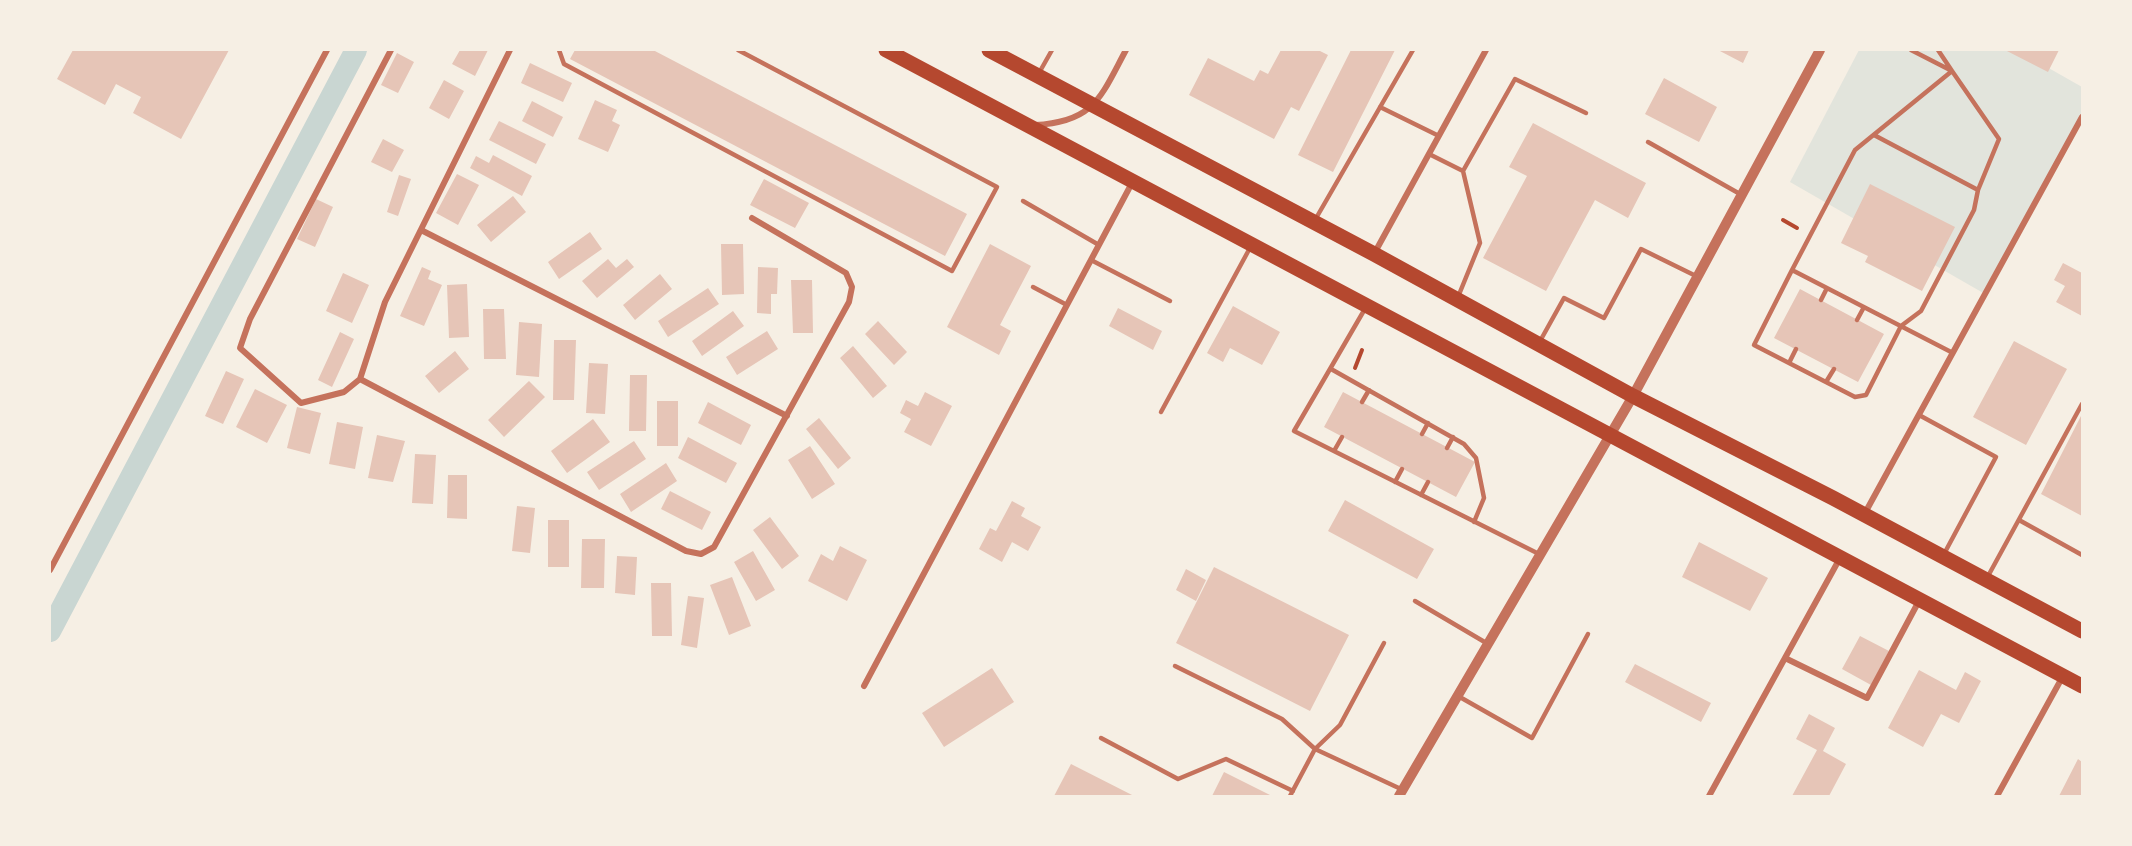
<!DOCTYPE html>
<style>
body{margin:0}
#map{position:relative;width:2132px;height:846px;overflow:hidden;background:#f6efe4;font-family:Barlow,sans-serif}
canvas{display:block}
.frame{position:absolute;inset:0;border:51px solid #f6efe4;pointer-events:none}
</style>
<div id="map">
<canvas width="2132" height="846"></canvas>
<div class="frame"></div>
</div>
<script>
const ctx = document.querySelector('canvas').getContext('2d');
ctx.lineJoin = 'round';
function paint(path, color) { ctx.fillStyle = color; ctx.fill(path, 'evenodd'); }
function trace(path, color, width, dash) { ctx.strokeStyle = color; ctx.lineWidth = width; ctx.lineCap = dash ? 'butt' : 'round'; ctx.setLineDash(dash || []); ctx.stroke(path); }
paint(new Path2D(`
 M1859 50H2017L2082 87V117L1985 294 1790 182Z`), '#e2e4dc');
trace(new Path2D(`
 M50 631 356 50`), '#c9d6d2', 22);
paint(new Path2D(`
 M73 50H229L181 139 133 113 141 97 116 84 105 105 57 79Z
 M460 50H488L475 76 452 64Z
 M575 50H653L967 214 945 256 570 59Z
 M1281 50H1318L1328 55 1299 111 1291 107 1274 139 1189 95 1208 58 1254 81 1260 70 1268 74Z
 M1351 50H1395L1333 172 1298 155Z
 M1718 50H1749L1743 63Z
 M2005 50H2059L2048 72Z
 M397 53 414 62 398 93 381 85Z
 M530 63 572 83 563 102 521 83Z
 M1664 78 1717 107 1699 142 1645 114Z
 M444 80 464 91 449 119 429 108Z
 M595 100 617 110 612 121 620 125 608 152 578 139Z
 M532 101 563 117 553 137 522 121Z
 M499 121 546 144 536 164 489 140Z
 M1533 123 1646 183 1628 218 1595 200 1546 291 1483 258 1527 176 1509 167Z
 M383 139 404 150 392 172 371 162Z
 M493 155 532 176 522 196 470 168 476 156 489 163Z
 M457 174 479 185 458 225 436 213Z
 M399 175 411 179 398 216 387 212Z
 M764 179 809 203 795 228 750 205Z
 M1870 184 1955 227 1922 291 1865 262 1868 256 1841 243Z
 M513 196 526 212 491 242 477 225Z
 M316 199 333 207 315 247 297 239Z
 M590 232 602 249 559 279 548 262Z
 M721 244H743L744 294 722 295Z
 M990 244 1031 266 1000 325 1011 331 999 355 947 327Z
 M608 259 616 268 627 259 634 267 597 298 582 281Z
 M2063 263 2082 273V316L2056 302 2065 286 2054 280Z
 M422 267 431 271 428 279 442 285 424 326 400 316Z
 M758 267 778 268 777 294H771V314L757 313Z
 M343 273 369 285 352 323 326 311Z
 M660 274 672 289 635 320 623 305Z
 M791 280H812L813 333H793Z
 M467 284 469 337 449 338 447 285Z
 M708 288 719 304 668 337 658 321Z
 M1800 289 1884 334 1858 382 1774 338Z
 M1233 306 1280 332 1262 365 1230 348 1223 362 1207 353Z
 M1118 308 1162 331 1153 350 1109 326Z
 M483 309H504L506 359H484Z
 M733 311 744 326 702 356 692 341Z
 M878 321 907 352 894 365 865 334Z
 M519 322 542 324 539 377 516 375Z
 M767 331 778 349 737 375 726 357Z
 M340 332 354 339 332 387 318 380Z
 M554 340H576L574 400H553Z
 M2014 341 2067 369 2026 445 1973 417Z
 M853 346 887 386 873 398 840 358Z
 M455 351 469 369 439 393 425 376Z
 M589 363 608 364 605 414 586 413Z
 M226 371 244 379 223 424 205 416Z
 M630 375H647L646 431H629Z
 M529 381 545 397 504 437 488 420Z
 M255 389 287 405 267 443 236 427Z
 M925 392 952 406 931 446 904 432 911 419 900 413 906 400 918 406Z
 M1343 392 1475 462 1456 497 1324 427Z
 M657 401H678V446H657Z
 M708 402 751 425 741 445 698 423Z
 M297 407 321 413 310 454 287 448Z
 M2082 414V516L2041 494Z
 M819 418 851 458 838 469 806 429Z
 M593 419 610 442 567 473 551 451Z
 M337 422 363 427 355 469 329 464Z
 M377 435 405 441 393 482 368 478Z
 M688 437 737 463 726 483 678 458Z
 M634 441 646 459 599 490 587 472Z
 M810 446 835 484 812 499 788 460Z
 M415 454 436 455 433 504 412 503Z
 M666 463 677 481 631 512 620 494Z
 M448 475H467V519L447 518Z
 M670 491 711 512 702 530 661 509Z
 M1345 500 1434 549 1417 579 1328 531Z
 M1012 501 1025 508 1021 516 1041 527 1028 551 1012 542 1002 562 979 549 990 528 996 531Z
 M517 506 535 508 530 553 512 551Z
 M770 517 799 556 782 569 753 530Z
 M548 520H569V567H548Z
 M582 539H605L604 588H581Z
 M1699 542 1768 578 1750 611 1682 577Z
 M840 546 867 560 847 601 808 581 821 554 833 561Z
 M753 551 775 590 756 601 734 562Z
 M617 556 637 557 635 595 615 593Z
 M1214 567 1349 635 1310 711 1176 643Z
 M1186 569 1206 580 1196 601 1176 590Z
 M732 577 751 626 729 635 710 585Z
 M651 583H671L672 636H652Z
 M688 596 704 598 697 648 681 645Z
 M1860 636 1889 651 1871 685 1842 669Z
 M1635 664 1711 703 1701 722 1625 682Z
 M992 668 1014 702 944 747 922 713Z
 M1919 670 1956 690 1965 672 1981 681 1959 723 1941 714 1923 747 1888 728Z
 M1809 714 1835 728 1823 751 1846 764 1829 796H1792L1817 750 1796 739Z
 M2078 759 2082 762V796H2059Z
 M1071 764 1134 796H1054Z
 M1224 772 1272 796H1212Z`), '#e6c5b7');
trace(new Path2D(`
 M1783 220 1797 228
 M1355 368 1362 350`), '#b5482f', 4);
trace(new Path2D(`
 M559 50 564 64 952 271 997 187 738 50
 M1911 50 1952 71 1938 50
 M1039 73 1052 50
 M1380 107 1439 136
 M1874 135 1978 190 1999 139 1952 71 1855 150 1792 270 1953 353
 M1648 142 1740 194
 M1429 154 1463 171 1480 243 1458 297
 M1463 171 1515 79 1586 113
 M1023 201 1099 245
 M1315 220 1413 50
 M1091 260 1170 301
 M1792 270 1754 345 1855 397 1866 395 1901 326 1921 311 1974 210 1978 190
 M1033 287 1067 305
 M1821 300 1827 288
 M1366 307 1294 431 1539 554
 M1857 320 1864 307
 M1539 343 1564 298 1604 318 1641 249 1698 277
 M1789 363 1796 349
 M1331 369 1464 444 1476 458 1484 498 1474 522
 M1826 382 1834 369
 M1362 402 1369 390
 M1161 412 1251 246
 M1919 415 1996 457 1944 554
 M1422 434 1428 423
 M1447 448 1453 437
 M1334 451 1342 437
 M1395 482 1402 469
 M1421 495 1428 482
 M2019 520 2082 555
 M1987 578 2082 404
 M1415 601 1488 644
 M1175 666 1282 719 1315 749 1340 725 1384 643
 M1458 696 1532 738 1588 634
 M1101 738 1178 779 1226 759 1293 791
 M1290 796 1315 749 1403 790`), '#c5725c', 4.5);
trace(new Path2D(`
 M391 50 250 319 240 348 301 403 344 392 360 379 686 551 701 554 714 547 849 302 852 287 846 273 752 218
 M1035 125C1095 122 1101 96 1126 50
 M421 230 787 416
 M1374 254 1486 50
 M360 379 385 302 510 50
 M1865 513 2082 117
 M50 570 327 50
 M1785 658 1867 698 1920 599
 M864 686 1133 181
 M1709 796 1840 558
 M1997 796 2063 676`), '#c5725c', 6);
trace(new Path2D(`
 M1399 796 1633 396 1820 50`), '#c5725c', 10);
trace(new Path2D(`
 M886 50 2082 686
 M989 50 1374 254 1633 396 1833 498 2082 631`), '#b5482f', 15);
</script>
